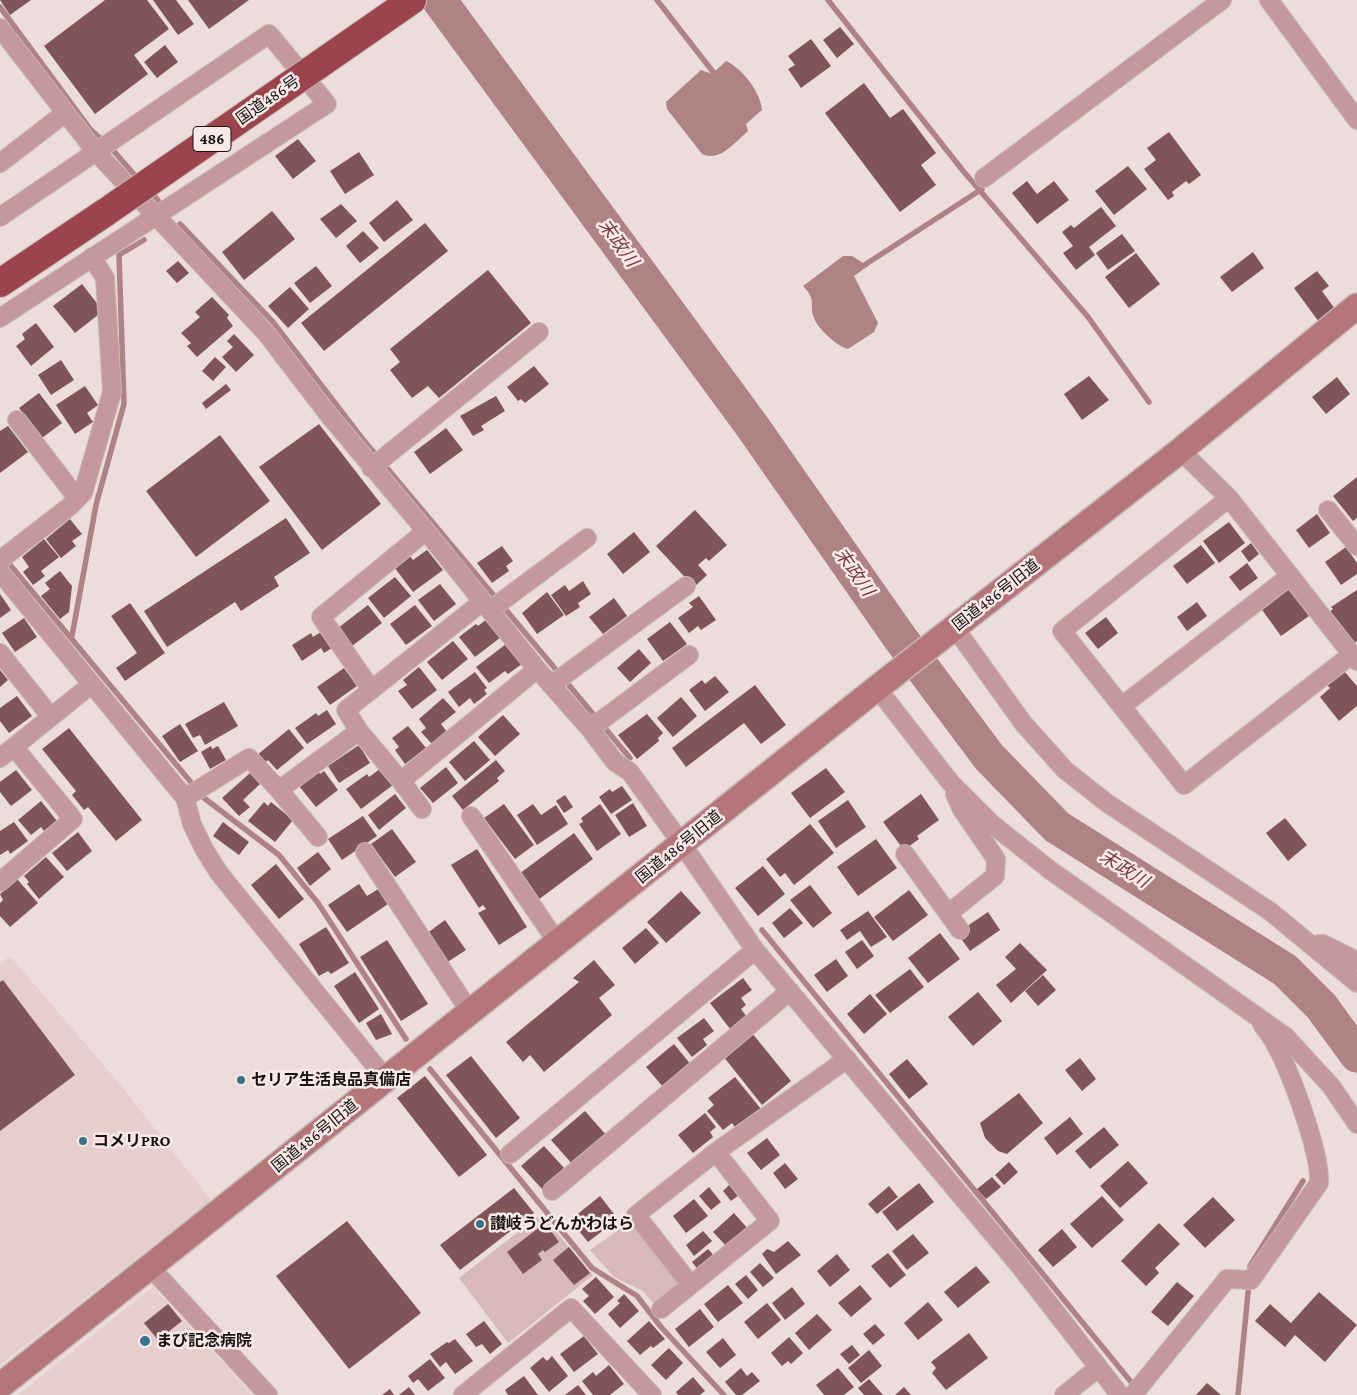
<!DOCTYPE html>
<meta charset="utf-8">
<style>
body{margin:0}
canvas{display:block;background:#ecdcdc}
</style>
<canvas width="1357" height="1395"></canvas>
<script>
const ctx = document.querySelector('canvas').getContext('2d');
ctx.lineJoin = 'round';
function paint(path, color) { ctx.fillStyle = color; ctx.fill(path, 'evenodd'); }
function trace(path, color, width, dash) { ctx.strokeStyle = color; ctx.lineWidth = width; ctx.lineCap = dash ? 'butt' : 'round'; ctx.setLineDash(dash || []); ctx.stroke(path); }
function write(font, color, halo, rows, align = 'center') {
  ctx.font = font + ' "Crimson Pro","Noto Sans JP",serif'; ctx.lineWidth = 5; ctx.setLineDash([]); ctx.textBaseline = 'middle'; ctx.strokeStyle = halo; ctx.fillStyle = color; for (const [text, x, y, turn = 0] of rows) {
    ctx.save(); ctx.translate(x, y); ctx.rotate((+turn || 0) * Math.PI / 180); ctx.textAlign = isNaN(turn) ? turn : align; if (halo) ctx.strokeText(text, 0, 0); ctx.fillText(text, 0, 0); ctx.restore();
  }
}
paint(new Path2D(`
 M10 956 119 1083 211 1200 0 1365V964Z
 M153 1287 253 1395H18Z`), '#e7cece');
paint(new Path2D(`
 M541 1214 593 1275 508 1343 459 1278Z
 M630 1222 677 1281V1291L656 1307 643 1291 614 1277 590 1250Z`), '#d7b9ba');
paint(new Path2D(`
 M726 61C742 68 761 93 762 110L746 124 748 131C734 143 720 162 702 154L667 109 666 102 701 70 712 74Z
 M843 256H852L868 266 854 276 878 323 874 332 848 349C838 347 817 328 814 318 808 303 818 302 803 286Z`), '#af8283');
trace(new Path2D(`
 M657 0 717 77
 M828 0 964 172 1088 317 1149 402
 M0 7 90 129 112 149 139 180
 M149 190 161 204
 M180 224 273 322 361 437 630 758
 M863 266 982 189
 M6 560 204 798 279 855 318 903 406 1039
 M72 636 96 505 124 404 119 255 144 240
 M762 930 1136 1388
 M430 1069 592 1268 637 1296 661 1327 724 1395
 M1250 1271V1266L1303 1181
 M1238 1395 1249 1283`), '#af8283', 5.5);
trace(new Path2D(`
 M439 0 752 426 900 638 989 757 1057 827 1285 970 1321 1006 1357 1055`), '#af8283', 35);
paint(new Path2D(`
 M0 0H31L10 15Z
 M105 0H147L169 29 134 55 148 74 95 114 44 46Z
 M153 0H176L194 24 178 35Z
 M188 0H249L209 29Z
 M840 27 854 44 837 58 823 40Z
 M811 39 831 66 801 88 788 69 795 65 788 56Z
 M165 45 178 62 157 78 144 62Z
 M864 83 890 118 903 109 936 153 921 165 936 185 900 212 825 113Z
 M1169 132 1201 175 1189 184 1186 181 1172 192 1174 196 1168 200 1144 169 1156 160 1147 148Z
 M298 139 316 161 293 179 275 156Z
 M359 152 374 175 345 194 330 171Z
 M1128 166 1147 189 1114 215 1095 191Z
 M1027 181 1037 194 1054 181 1069 200 1037 224 1012 193Z
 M397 200 413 220 384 242 369 223Z
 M341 204 357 221 336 238 320 219Z
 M1101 207 1116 226 1089 247 1095 255 1076 270 1063 253 1073 246 1062 232 1071 225 1074 228Z
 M272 211 295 239 244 280 222 252Z
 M425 223 448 251 324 351 301 323Z
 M363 231 379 248 360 263 346 246Z
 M1122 234 1135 251 1108 270 1096 253Z
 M1253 252 1264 268 1232 292 1220 277Z
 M1136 253 1160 284 1129 308 1105 277Z
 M178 261 189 273 177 283 166 271Z
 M316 266 332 286 310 303 294 283Z
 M488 270 531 323 439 398 428 386 412 398 390 370 400 362 390 349Z
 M1317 271 1329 286 1322 291 1335 309 1319 322 1294 288Z
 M82 284 103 311 75 333 53 306Z
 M290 287 309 309 288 328 268 306Z
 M212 297 229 315 227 318 233 326 197 357 187 346 191 343 181 333 200 317 195 312Z
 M36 323 54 347 31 366 16 346 25 339 22 334Z
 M234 334 254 355 236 372 222 357 233 347 227 341Z
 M215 357 226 367 213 381 202 371Z
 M61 360 74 380 51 395 38 375Z
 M534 366 549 384 525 403 521 399 518 401 507 387Z
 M1089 376 1109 400 1082 420 1064 394Z
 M1337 377 1350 394 1326 414 1312 397Z
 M226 384 231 390 206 409 202 403Z
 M85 386 98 405 87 413 93 422 75 434 56 405Z
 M39 393 62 423 42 438 19 408Z
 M496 396 505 411 481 426 484 430 473 436 460 416Z
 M319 424 381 504 322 550 259 467Z
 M8 426 28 452 0 473V431Z
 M446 428 463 450 430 474 414 452Z
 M220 435 270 501 196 557 146 491Z
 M1357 477V518L1353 521 1333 496Z
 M695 510 727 545 709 561 706 558 698 565 707 575 694 587 656 546Z
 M1317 514 1330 533 1309 548 1296 530Z
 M286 518 310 553 274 577 279 586 241 611 235 602 167 647 144 611Z
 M70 519 82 534 72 541 76 546 61 558 46 539Z
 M1229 522 1245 543 1219 563 1203 541Z
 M634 532 650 552 623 574 607 554Z
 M44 539 59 557 41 571 45 576 33 585 23 572 29 567 22 557Z
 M1251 543 1259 554 1249 562 1241 551Z
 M1201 545 1215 563 1187 584 1173 566Z
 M502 546 513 561 506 566 509 571 492 583 477 563Z
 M1346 547 1357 563V574L1341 585 1325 562Z
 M427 550 443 570 413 592 394 567 410 556 413 560Z
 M1247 563 1258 578 1240 591 1229 577Z
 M60 571 72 586 69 612 60 619 41 596 50 589 45 583Z
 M395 577 411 596 384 618 368 598Z
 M583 581 591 594 578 603 580 607 566 616 551 595 565 585 569 591Z
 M440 584 456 604 434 621 418 600Z
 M1288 587 1309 616 1281 636 1260 607Z
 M1357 590V641L1352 645 1328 613 1333 609 1331 607Z
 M547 592 564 615 537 634 522 613Z
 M0 594 11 610 0 618Z
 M699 596 716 620 701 630 698 626 689 633 678 618 693 607 689 603Z
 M614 598 627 616 603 634 589 617Z
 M1197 602 1207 616 1187 631 1177 617Z
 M130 603 165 653 125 681 116 668 137 653 111 616Z
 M368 605 382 623 352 646 338 628Z
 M415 605 432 626 406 645 390 624Z
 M1106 617 1118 633 1098 649 1085 633Z
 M24 618 37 637 15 652 2 633Z
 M487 619 501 637 475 657 459 637 476 624 478 626Z
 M670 622 687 644 663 661 647 639Z
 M321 632 332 648 324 653 321 648 302 661 292 645 311 633 313 637Z
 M453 641 468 659 442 680 427 662Z
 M506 644 522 664 508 674 505 671 489 683 476 667Z
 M639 649 651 663 630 682 617 668Z
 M419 667 437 690 412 709 398 691 407 685 403 680Z
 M344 668 357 686 330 705 317 687Z
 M0 670 8 680 0 687Z
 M1344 671 1357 686V706L1339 721 1320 697 1330 688 1327 685Z
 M475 672 487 688 484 690 487 694 474 704 470 698 459 707 448 692Z
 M715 676 729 692 705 711 689 690 702 680 705 684Z
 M755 685 786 725 761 744 744 723 686 767 672 748Z
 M17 696 32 716 9 733 0 721V708Z
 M681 697 697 716 673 737 657 718Z
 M443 698 456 712 441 724 447 732 432 744 421 732 426 728 419 719Z
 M224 702 238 726 205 745 200 735 193 738 185 724Z
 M327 710 336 724 307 744 295 728 316 713 318 716Z
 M647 714 663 733 658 738 659 741 637 759 618 735Z
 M503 715 520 734 495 756 478 737Z
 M180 724 198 751 180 762 162 736Z
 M408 726 426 748 405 764 395 750 399 747 392 738Z
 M69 728 142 820 116 841 88 807 84 810 72 795 76 791 42 749Z
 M289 729 304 748 277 770 268 760 264 763 257 755Z
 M474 741 490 760 465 781 449 762Z
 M359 745 370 763 339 783 328 766Z
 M211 746 212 749 218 746 226 760 210 769 201 752Z
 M496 760 505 771 497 778 499 781 463 810 452 796Z
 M446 767 458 783 433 803 420 788Z
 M381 768 393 785 361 809 346 789 367 774 369 777Z
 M826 768 845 792 810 818 791 793Z
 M16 770 32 790 11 806 0 792V782Z
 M318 771 320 774 324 771 338 790 316 807 299 786Z
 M250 773 260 784 243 800 250 807 239 816 222 798Z
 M622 786 632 800 611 814 599 797 610 789 612 792Z
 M395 794 406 808 379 830 368 815Z
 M921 794 939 820 917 836 919 839 904 850 883 822Z
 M565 795 573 807 564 813 556 801Z
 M848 800 866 827 836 848 818 821Z
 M41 801 57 821 44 831 41 827 31 835 18 820Z
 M264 802 268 806 271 802 293 820 275 842 248 821Z
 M633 803 647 826 629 837 615 815Z
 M504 804 534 845 515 859 484 818Z
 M533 804 541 815 556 805 568 824 537 845 517 815Z
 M600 804 621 834 597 851 579 824 583 822 581 818Z
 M363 816 377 836 342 860 328 839Z
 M1285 818 1307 845 1288 861 1266 833Z
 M14 822 28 841 10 854 8 850 0 855V831Z
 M223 822 249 842 239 855 213 836Z
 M810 824 834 853 794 885 785 873 780 877 766 859Z
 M392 829 416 862 395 877 371 844Z
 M78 832 92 851 67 871 52 853Z
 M574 833 593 859 538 900 519 874Z
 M876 839 897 868 858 896 837 867Z
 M477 849 527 927 499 945 478 913 486 909 483 905 479 908 451 865Z
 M318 852 331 869 310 886 297 868Z
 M46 857 64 877 39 899 27 884 29 882 24 876Z
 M276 864 304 899 279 919 251 885Z
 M763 866 785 894 758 916 735 888Z
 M17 879 38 903 10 927 0 916V903L3 900 0 894Z
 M359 884 367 896 378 889 388 904 347 932 328 905Z
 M810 885 832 913 813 928 790 900Z
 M909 890 928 915 893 941 874 917Z
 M681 891 701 913 666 943 647 922Z
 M790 908 803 923 784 938 772 923Z
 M868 911 887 937 871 947 860 931 847 940 840 930Z
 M988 912 1000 930 970 951 957 933Z
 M445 920 466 950 446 963 426 934Z
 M326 927 349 963 331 974 328 971 319 976 299 944Z
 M646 928 659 943 635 964 622 948Z
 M940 933 960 959 928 983 908 958Z
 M387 940 428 1004 401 1021 360 957Z
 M862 940 874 956 857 969 845 952Z
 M1020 943 1047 970 1011 1003 996 985 1016 969 1005 957Z
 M836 959 848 976 827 992 814 975Z
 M594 960 615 985 599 998 612 1015 544 1072 530 1055 523 1062 506 1042 579 982 573 978Z
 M910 969 924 987 890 1013 875 995Z
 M355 972 379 1009 359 1023 334 986Z
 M1043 975 1056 990 1038 1006 1025 991Z
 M743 978 752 990 741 998 746 1005 741 1009 747 1017 731 1030 710 1003Z
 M3 980 75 1075 0 1131V982Z
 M978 992 1002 1021 973 1046 948 1017Z
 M870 994 887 1014 864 1034 847 1014Z
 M381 1014 392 1034 376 1040 366 1023Z
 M704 1018 714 1031 703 1039 707 1045 692 1057 677 1038Z
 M752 1033 791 1081 762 1105 723 1056Z
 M674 1044 692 1066 664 1088 646 1067Z
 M471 1056 520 1118 496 1138 446 1075Z
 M1080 1058 1096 1079 1082 1091 1065 1070Z
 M907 1059 928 1084 909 1099 889 1074Z
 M425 1076 487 1155 459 1177 397 1098Z
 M735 1077 761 1109 736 1129 732 1123 723 1130 707 1111 714 1105 708 1098Z
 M1019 1093 1043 1123 1007 1154 998 1151 985 1138 980 1123Z
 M585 1111 607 1136 573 1165 551 1140Z
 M705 1113 716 1127 710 1132 713 1137 693 1153 678 1135Z
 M1070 1117 1083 1134 1057 1155 1044 1138Z
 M1104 1127 1119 1145 1090 1169 1075 1151Z
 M767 1138 780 1155 761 1170 747 1153Z
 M544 1146 566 1170 543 1190 521 1166Z
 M1128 1161 1148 1183 1120 1208 1100 1186Z
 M1009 1162 1018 1172 1004 1185 995 1175Z
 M785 1163 798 1179 785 1189 773 1173Z
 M992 1177 1001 1187 986 1199 977 1189Z
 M919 1183 934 1202 897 1231 882 1212Z
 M730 1184 739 1195 731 1201 723 1191Z
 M889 1186 898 1197 877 1214 868 1204Z
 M709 1187 721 1202 711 1210 699 1196Z
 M514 1188 534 1213 460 1270 440 1245Z
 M600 1196 618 1219 588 1242 574 1225 578 1223 574 1217Z
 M1102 1196 1124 1220 1092 1248 1070 1224Z
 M1213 1197 1235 1220 1205 1248 1183 1225Z
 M694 1199 708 1216 686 1233 673 1216Z
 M734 1213 749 1230 728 1248 713 1232Z
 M347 1221 421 1313 349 1369 276 1276Z
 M545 1223 559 1242 545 1252 543 1250 538 1254 542 1260 523 1274 507 1252Z
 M1159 1223 1180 1244 1155 1268 1159 1273 1146 1286 1121 1261Z
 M1062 1229 1077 1247 1053 1267 1038 1250Z
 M703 1231 712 1241 694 1256 686 1245Z
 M913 1234 929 1253 907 1270 892 1251Z
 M788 1241 801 1255 776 1274 762 1254 767 1249 774 1252Z
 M569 1247 590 1273 574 1285 553 1260Z
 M708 1249 716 1258 699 1271 692 1262Z
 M888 1253 906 1275 890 1288 871 1266Z
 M837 1254 850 1270 830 1287 817 1271Z
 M760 1263 774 1278 763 1287 750 1272Z
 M976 1266 990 1282 958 1308 944 1292Z
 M746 1275 758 1290 748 1299 735 1284Z
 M596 1277 614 1297 595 1314 583 1301 589 1296 582 1289Z
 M1177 1282 1194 1296 1168 1326 1151 1312Z
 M728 1285 743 1303 718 1322 704 1304Z
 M860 1285 872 1299 851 1317 838 1303Z
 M792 1287 805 1304 785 1320 772 1303Z
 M1319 1292 1357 1325 1325 1362 1295 1335 1285 1347 1255 1321 1270 1304 1291 1323Z
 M624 1294 639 1311 620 1328 608 1314 620 1303 617 1301Z
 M928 1302 943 1320 918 1340 904 1323Z
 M767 1303 781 1320 758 1339 744 1322Z
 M168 1304 182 1321 158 1340 144 1323Z
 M700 1309 714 1327 689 1347 675 1329Z
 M817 1314 832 1330 809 1350 795 1333Z
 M484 1321 502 1344 490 1354 482 1344 476 1347 466 1334Z
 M649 1321 665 1339 653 1348 651 1346 640 1355 627 1341Z
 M875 1324 885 1335 873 1345 863 1334Z
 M969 1333 988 1358 946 1390 932 1373 936 1368 931 1362Z
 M584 1336 598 1354 574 1372 560 1354Z
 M789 1337 803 1353 791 1364 788 1361 782 1366 771 1353Z
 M723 1338 736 1355 720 1368 706 1352Z
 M455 1339 473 1361 455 1374 446 1362 440 1367 430 1354 447 1342 449 1343Z
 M852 1345 860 1355 849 1364 840 1354Z
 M669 1348 683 1363 666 1380 651 1365Z
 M869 1350 882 1366 861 1383 848 1368Z
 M552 1356 568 1376 549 1392 530 1368 543 1357 547 1361Z
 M430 1359 445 1378 428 1391 418 1379 413 1383 408 1376Z
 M609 1365 624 1384 610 1395H593L582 1381 593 1372 596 1376Z
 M741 1368 747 1376 752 1372 760 1381 742 1395H736L725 1382Z
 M838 1368 854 1387 844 1395H824L816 1385Z
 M524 1376 538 1395H508L505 1390Z
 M693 1377 705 1391 700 1395H678L676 1392Z
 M869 1379 883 1395H864L858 1388Z
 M1207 1383 1221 1395H1196Z
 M578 1385 586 1395H565Z
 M409 1387 415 1395H399Z
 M904 1387 911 1395H895Z
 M390 1389 394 1395H382Z`), '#7f5557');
const street = new Path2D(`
 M1269 0 1357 120
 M0 28 95 151 266 333 328 414 426 531 537 669 590 729 615 762 630 772 682 844 755 950 1019 1265 1120 1395
 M0 163 65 113
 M984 178 1222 0
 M0 217 269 34 327 104 0 318
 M17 420 77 498
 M1180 450 1229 498 1357 661
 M371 468 539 332
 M1229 498 1062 631 1184 785 1351 655
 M1328 510 1357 546
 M0 560 69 507 83 493 112 392 105 278 92 257
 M0 572 185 798 192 824 204 849 219 873 386 1079
 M490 610 587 538
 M955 628 1023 723 1065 770 1107 803 1271 912 1357 983
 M0 653 51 717
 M551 685 686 586
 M877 688 950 782 992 824 1050 870 1286 1037 1331 1086 1357 1124
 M371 689 321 617 426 531
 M1122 706 1290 576
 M590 729 689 655
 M359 731 346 710 482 602
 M0 758 92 684
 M401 781 422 809
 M279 790 318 837
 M185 798 249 758 279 790 359 731 401 781 537 669
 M471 816 557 942
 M365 852 470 1012
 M905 854 960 930
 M0 882 73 819 14 747
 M949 913 995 876 996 859 961 808 955 794
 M1319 944H1323L1357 961
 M510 1154 755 950
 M552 1191 790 991
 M151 1268 268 1395
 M690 1284 636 1215 716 1152 847 1059
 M661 1309 770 1221 716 1152
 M463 1395 571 1308 652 1395
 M1064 1395 1098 1368
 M1133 1395 1227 1279 1251 1280 1319 1183C1321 1153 1289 1067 1273 1040 1270 1034 1265 1030 1262 1024`);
const secondary = new Path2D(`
 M0 1386 877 688 1176 454 1357 306`);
const highway = new Path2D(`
 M317 66 412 0
 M0 283 106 212`);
trace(street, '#c6b7b7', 20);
trace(secondary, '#c6b7b7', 28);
trace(highway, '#c6b7b7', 30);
trace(street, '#c5999b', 18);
trace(secondary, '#b57679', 25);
trace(highway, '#9b444c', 28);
const highwayBridge = new Path2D(`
 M106 212 317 66`);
trace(highwayBridge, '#c6b7b7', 30, []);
trace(highwayBridge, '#9b444c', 28);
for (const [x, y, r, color] of [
 [241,1080,5,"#367289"],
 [83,1141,5,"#367289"],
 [480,1224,5,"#367289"],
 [145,1341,6,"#367289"]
]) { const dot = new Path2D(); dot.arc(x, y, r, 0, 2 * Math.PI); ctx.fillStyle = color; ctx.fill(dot); trace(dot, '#fae9e9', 2); }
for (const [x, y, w] of [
 [212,139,38]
]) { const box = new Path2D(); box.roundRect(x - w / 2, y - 12.5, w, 25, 4); ctx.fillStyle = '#fae9e9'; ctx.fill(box); trace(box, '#171111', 1); }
write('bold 15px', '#171111', null, [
 ["486",212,139]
]);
write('16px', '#171111', '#fae9e9', [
 ["国道486号",268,100,-35],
 ["国道486号旧道",996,595,-38],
 ["国道486号旧道",679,847,-39],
 ["国道486号旧道",315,1136,-39]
]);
write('bold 16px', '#171111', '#fae9e9', [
 ["セリア生活良品真備店",251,1080],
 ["コメリPRO",93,1141],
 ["讃岐うどんかわはら",490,1224],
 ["まび記念病院",156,1341]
], 'left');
write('italic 18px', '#77393e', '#fae9e9', [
 ["末政川",618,243,54],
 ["末政川",854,572,55],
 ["末政川",1124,869,32]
]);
</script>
